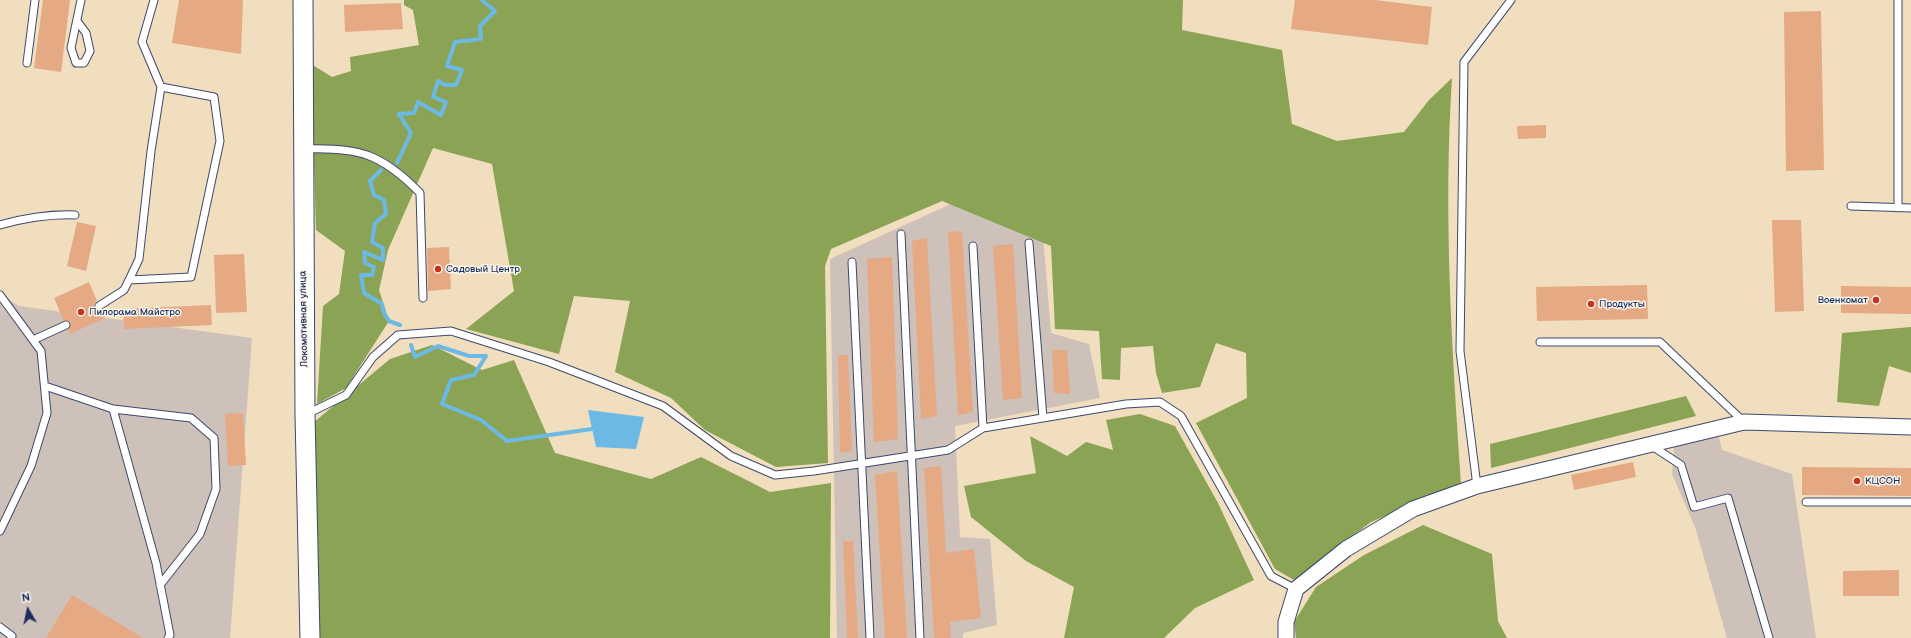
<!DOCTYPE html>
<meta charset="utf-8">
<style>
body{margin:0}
#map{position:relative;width:1911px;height:638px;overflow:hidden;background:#f1debe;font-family:"Balsamiq Sans",sans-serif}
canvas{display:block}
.north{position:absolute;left:8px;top:590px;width:40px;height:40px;-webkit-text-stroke:3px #fbf7ec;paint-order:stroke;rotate:351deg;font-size:11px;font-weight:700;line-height:16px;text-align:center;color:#1b2f5e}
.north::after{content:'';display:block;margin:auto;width:14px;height:18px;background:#1b2f5e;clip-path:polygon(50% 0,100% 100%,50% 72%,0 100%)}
</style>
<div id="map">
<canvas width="1911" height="638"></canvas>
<div class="north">N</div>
</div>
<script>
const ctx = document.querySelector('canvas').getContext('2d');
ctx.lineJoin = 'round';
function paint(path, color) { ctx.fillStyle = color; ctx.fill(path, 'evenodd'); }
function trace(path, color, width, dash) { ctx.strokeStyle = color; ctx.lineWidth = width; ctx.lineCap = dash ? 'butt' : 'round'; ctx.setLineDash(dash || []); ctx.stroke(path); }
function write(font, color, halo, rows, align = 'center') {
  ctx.font = font + ' "Balsamiq Sans",sans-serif'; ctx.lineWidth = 3; ctx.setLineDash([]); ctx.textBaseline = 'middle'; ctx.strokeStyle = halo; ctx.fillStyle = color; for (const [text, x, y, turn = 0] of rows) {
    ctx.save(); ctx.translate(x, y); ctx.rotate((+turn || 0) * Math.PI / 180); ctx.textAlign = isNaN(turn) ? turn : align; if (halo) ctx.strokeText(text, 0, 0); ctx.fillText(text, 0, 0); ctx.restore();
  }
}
paint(new Path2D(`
 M955 202 1043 235 1051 333 1089 344 1100 398 955 426 960 537 990 539 997 625 963 633V638H837L830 259Z
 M0 294 19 306 252 338 230 638H0Z
 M1718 434 1722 450 1792 474 1816 638H1727L1695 527 1672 474 1674 447Z`), '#cec1b9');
paint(new Path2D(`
 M404 0H1183L1182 30 1282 50 1292 124 1337 141 1404 132 1429 100 1452 78C1443 214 1452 349 1461 484L1371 522 1294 580 1275 569 1196 423 1247 398 1246 353 1216 343 1200 387 1162 393 1156 373 1153 346 1121 348 1120 380 1102 379 1099 331 1055 329 1051 246 942 201 831 249 825 266 828 463 776 467 705 430 671 398 615 372 630 301 574 296 559 354 466 329 514 291 492 164 433 148 388 250 379 290 389 321 346 388 317 404 323 306 339 294 345 251 316 230 311 64 332 77 351 71 350 57 419 45 413 10 404 5Z
 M1911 327V373L1889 366 1879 406 1837 402 1842 333Z
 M432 345 482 370 514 360 555 453 651 479 701 457 770 492 831 483 830 638H310L313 423 390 359Z
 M1686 396 1696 416 1491 468 1490 444Z
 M1140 414 1175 426 1218 503 1254 580 1195 608 1164 638H1064L1074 587 1026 561 971 517 964 486 1036 473 1030 436 1067 456 1086 442 1113 450 1106 420Z
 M1423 525 1492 554 1498 621 1507 638H1296L1294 622 1316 587 1364 555Z`), '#8aa354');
paint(new Path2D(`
 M588 410 644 417 636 449 596 447Z`), '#6cb9e6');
trace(new Path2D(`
 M397 163 411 133 399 114 414 113 418 102 441 115 446 102 433 97 438 81 445 85H456L462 70 447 66 455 42 481 39 480 26 495 11 482 0
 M381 170 370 181 374 195 384 200 386 214 375 223 372 242 383 248V260L364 252 365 263 374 267 372 275H361L364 293 382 304 384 313 389 321 400 325
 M411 345 415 357 438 346 469 356H486L474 375 451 380 442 404 481 420 507 441 592 429`), '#6cb9e6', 4);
paint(new Path2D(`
 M43 0H70L61 72 34 68Z
 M179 0H243L241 54 172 43Z
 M1295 0H1375L1432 7 1428 45 1291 29Z
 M401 3 403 29 345 32 344 5Z
 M1821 11 1824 170 1786 171 1784 12Z
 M1546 125V138L1518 139 1517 126Z
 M1772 220H1801L1804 311 1775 312Z
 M77 222 96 226 86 271 67 266Z
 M962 231 973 412 958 415 948 232Z
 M927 238 937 416 921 419 912 241Z
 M1013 244 1022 398 1003 400 993 246Z
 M449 247 451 289 428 291 427 248Z
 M244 254 247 312 216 313 214 255Z
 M892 257 898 439 874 442 867 259Z
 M89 282 97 301 94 304 95 308 97 311 102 310 105 318 70 334 68 330 71 323 69 321H64L54 298Z
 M1647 285 1648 319 1537 321 1536 287Z
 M1841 286 1911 287V314L1841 313Z
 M211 305 212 325 124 329 123 309Z
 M1052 350H1067L1070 394 1054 393Z
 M838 355H848L852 451 840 453Z
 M243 413 246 465 228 466 225 414Z
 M1633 462 1636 477 1574 490 1571 475Z
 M941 466 946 553 974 549 981 618 950 622 951 638H934L924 468Z
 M1802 467 1911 468V496L1802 495Z
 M897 471 907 638H885L875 475Z
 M843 541H853L858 638H847Z
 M1899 570V596H1843V571Z
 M72 595 143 638H46Z`), '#e5a984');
const service = new Path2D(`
 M154 0 142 42 161 87 151 151 139 259 129 280 191 277 220 141 214 97 161 87
 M1898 0V208
 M77 21 86 33 90 51 84 63H76L71 48 81 0
 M27 63 35 0
 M305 149C359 147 382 154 420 193L423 298
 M1851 206 1911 208
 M0 225C25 218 49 214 75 215
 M901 234 920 638
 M1029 243 1043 418
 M973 246 983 428
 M852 262 870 638
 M0 295 41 351 47 413 31 466 0 531
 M99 306 124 290 129 280
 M33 340 66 325
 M1540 342H1660L1744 422
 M45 386 113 409 156 563 170 635 168 638
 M113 409 191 418 214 438 216 489 200 534 160 585
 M307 414 346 395 373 357 398 335 451 331 549 362 663 406 731 456 775 475 814 471 948 450 983 428 1126 404 1160 402 1181 416 1271 576 1296 589
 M1652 446 1681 465 1694 507 1728 498 1769 638
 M1477 486 1460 351 1464 62 1511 0
 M1806 502H1911
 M0 627 12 636 11 638`);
const minor = new Path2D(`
 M1286 638V622L1296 589 1346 549 1413 509 1477 486 1744 422 1911 427`);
const tertiary = new Path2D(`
 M303 0 305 415 310 638`);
trace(service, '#3b496c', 9);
trace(minor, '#3b496c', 17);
trace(tertiary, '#3b496c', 21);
trace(service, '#fff', 7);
trace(minor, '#fff', 15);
trace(tertiary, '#fff', 19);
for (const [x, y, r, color] of [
 [438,269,4,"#c8321e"],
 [1876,300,4,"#c8321e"],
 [1591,304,4,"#c8321e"],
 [81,312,4,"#c8321e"],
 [1857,481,4,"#c8321e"]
]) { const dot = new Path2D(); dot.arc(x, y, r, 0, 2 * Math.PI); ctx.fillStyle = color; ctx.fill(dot); trace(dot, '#fbf7ec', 1.5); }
write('10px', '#1b2f5e', '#fbf7ec', [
 ["Садовый Центр",446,269],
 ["Военкомат",1868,300,"right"],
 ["Продукты",1599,304],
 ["Пилорама Майстро",89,312],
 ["КЦСОН",1865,481]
], 'left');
write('10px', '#1b2f5e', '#fbf7ec', [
 ["Локомотивная улица",304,319,-91]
]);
</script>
